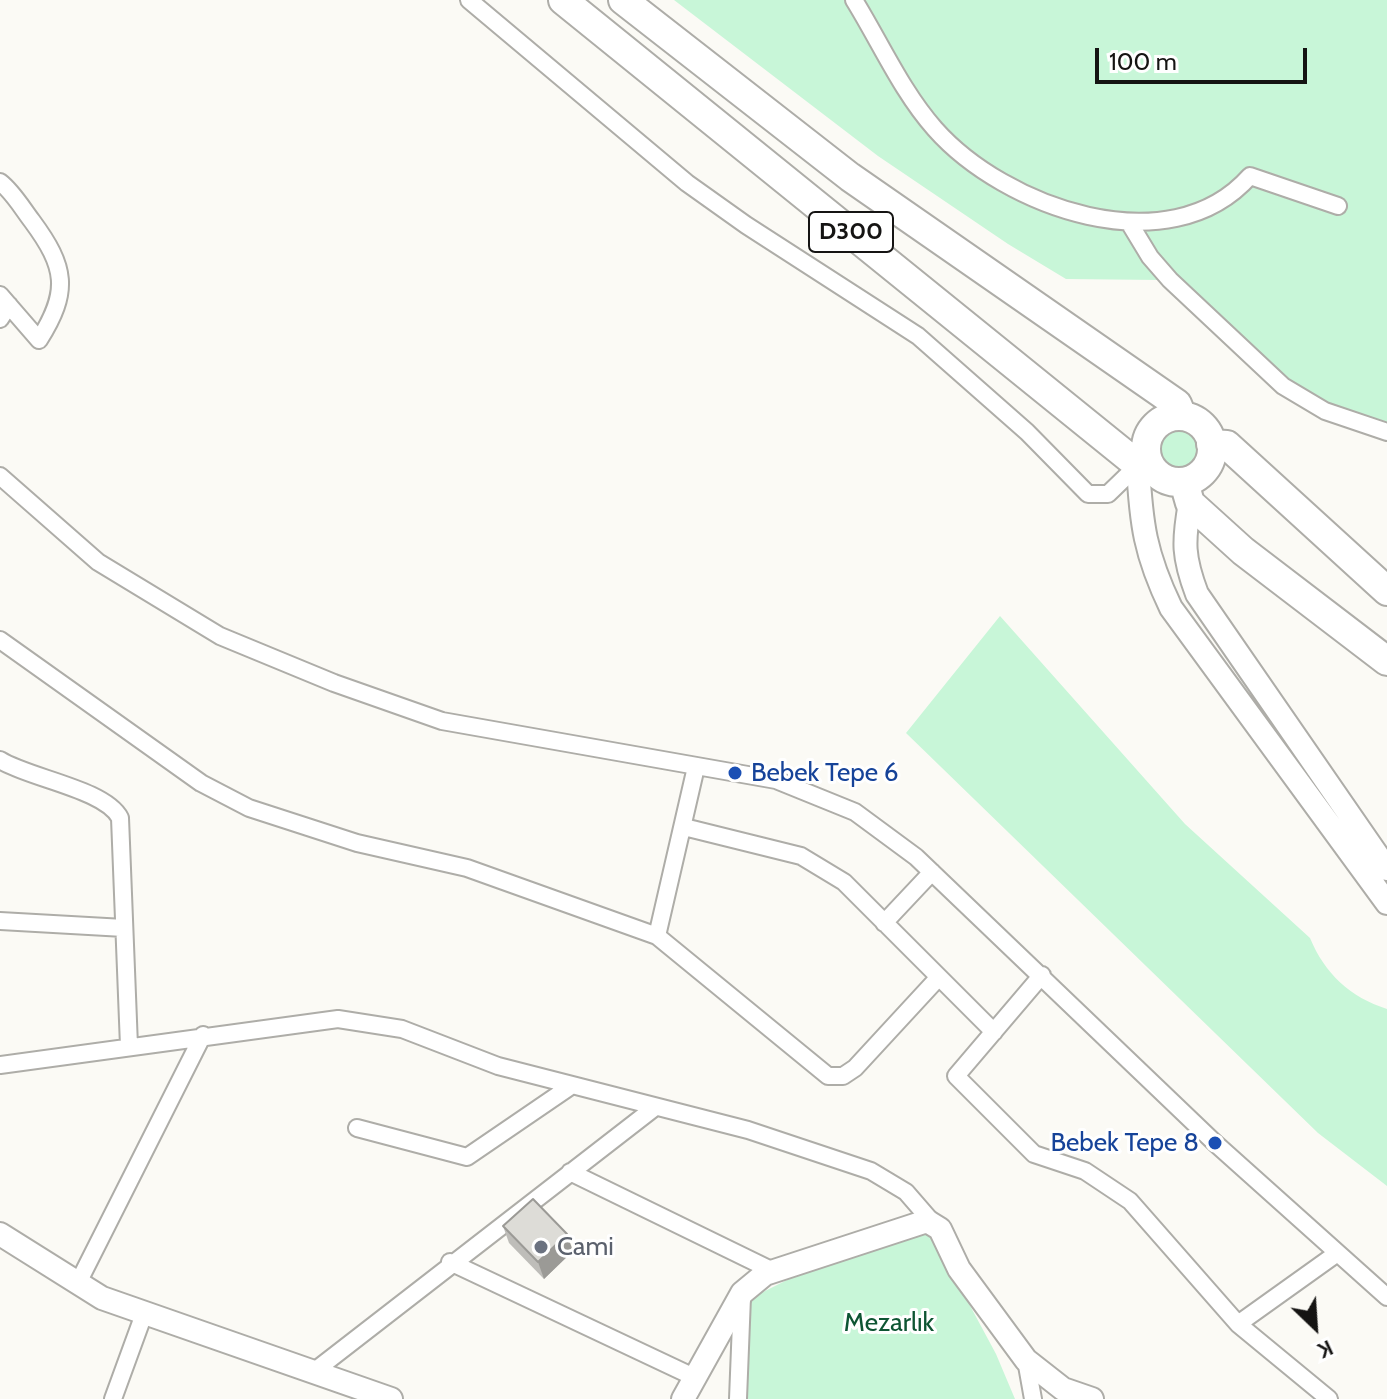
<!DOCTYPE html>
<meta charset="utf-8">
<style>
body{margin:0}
#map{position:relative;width:1387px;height:1399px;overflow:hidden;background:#fbfaf5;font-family:Cabin,sans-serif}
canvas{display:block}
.north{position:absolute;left:1275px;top:1287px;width:80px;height:80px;-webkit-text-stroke:6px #fff;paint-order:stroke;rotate:155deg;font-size:22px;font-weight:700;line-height:32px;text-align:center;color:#151413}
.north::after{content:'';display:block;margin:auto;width:28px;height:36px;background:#151413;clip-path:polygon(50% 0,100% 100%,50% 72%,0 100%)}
.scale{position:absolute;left:1095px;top:48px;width:212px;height:36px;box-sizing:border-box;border:4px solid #151413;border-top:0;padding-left:10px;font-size:24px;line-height:28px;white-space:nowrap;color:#151413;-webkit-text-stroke:6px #fff;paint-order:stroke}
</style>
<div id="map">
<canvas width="1387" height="1399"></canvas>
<div class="north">K</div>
<div class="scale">100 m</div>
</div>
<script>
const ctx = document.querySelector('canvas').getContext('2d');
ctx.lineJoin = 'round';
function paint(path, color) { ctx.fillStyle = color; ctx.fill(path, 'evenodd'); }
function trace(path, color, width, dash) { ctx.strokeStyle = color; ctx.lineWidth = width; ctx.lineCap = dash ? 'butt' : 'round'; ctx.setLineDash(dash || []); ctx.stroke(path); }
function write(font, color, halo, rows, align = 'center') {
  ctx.font = font + ' Cabin,sans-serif'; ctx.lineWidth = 6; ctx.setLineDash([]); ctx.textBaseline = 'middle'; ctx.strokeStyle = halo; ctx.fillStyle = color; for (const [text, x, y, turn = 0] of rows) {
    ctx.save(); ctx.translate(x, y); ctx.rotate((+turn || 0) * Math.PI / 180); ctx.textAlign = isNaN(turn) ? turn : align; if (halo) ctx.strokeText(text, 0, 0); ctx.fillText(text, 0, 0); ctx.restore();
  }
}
paint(new Path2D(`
 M674 0H1387V436L1349 428 1160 280 1066 279 1008 244 878 156Z
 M1159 449a20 20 0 1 1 40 0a20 20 0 1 1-40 0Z
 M1000 616 1185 824 1310 938C1325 974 1350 997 1387 1009V1186L1318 1133 906 733Z
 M920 1232 932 1235 996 1354 1015 1399H744L751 1298 815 1266Z`), '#c8f6d8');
const street = new Path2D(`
 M469 0 687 183 746 225 918 336 1027 432 1088 494H1108L1138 465
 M854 0C880 42 902 92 935 129 1004 207 1169 267 1250 176L1338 206
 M0 182C13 192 22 208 32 221 66 267 70 291 39 340L0 295
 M1130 224 1150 257 1170 280 1283 386 1325 411 1387 432
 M0 319 9 305
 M0 476 98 562 220 636 334 683 442 721 776 780 855 812 916 857 1215 1143 1387 1297
 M0 640 201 783 249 808 357 843 467 868 657 936 828 1076H843L855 1068 939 977
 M0 760C28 778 105 789 120 818L129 1046
 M684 827 801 856 844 882 994 1032
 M0 921 124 928
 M884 923 932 872
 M657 936 696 767
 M1042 975 956 1076 1034 1154 1085 1171 1130 1201 1238 1324 1329 1399
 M0 1065 338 1019 402 1029 498 1066 748 1130 871 1171 906 1192 932 1222
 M357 1128 467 1157 571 1086
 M570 1172 773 1271
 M450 1262 696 1378
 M78 1283 203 1035
 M1238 1324 1336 1254
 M1026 1360 1033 1399
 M312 1373 654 1108
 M113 1399 144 1314
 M738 1399 742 1297`);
const secondary = new Path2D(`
 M1138 465C1141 524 1145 554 1171 608L1387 903
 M1190 503C1183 542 1183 557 1197 594L1387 869
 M0 1234 102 1298 391 1399
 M683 1399 742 1293 765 1274 927 1221 940 1229 959 1269 1026 1360 1063 1389 1092 1399`);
const highway = new Path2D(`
 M563 0 1138 465 1147 459
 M623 0 850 177 1177 404 1182 416
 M1146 449a33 33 0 1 1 66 0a33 33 0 1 1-66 0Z
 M1211 444 1227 445 1387 591
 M1184 482 1190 503 1243 551 1387 661`);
trace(street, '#aeada8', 20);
trace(secondary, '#aeada8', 26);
trace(highway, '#aeada8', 32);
trace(street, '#fff', 16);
trace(secondary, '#fff', 22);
trace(highway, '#fff', 28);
paint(new Path2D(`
 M503 1226 573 1251 544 1279 509 1243Z`), '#bebdb9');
paint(new Path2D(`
 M567 1234 573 1251 544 1279 538 1262Z`), '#9b9a96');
const building = new Path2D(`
 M533 1199 567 1234 538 1262 503 1226Z`);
paint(building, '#dddcd7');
trace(building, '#9b9a96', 2);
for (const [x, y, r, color] of [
 [735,773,8,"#1a4fb4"],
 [1215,1143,8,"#1a4fb4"],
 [541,1247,8,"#6b7280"]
]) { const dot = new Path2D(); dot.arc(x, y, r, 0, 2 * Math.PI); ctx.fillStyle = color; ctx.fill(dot); trace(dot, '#fff', 3); }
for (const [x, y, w] of [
 [851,232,84]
]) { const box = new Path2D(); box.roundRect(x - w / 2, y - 20, w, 40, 6); ctx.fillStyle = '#fff'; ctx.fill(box); trace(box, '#151413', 2); }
write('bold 24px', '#151413', null, [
 ["D300",851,232]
]);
write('26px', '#164399', '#fff', [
 ["Bebek Tepe 6",751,773],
 ["Bebek Tepe 8",1199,1143,"right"]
], 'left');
write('26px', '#5b616d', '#fff', [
 ["Cami",557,1247]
], 'left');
write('26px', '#0e5533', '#fff', [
 ["Mezarlık",889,1323]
]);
</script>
